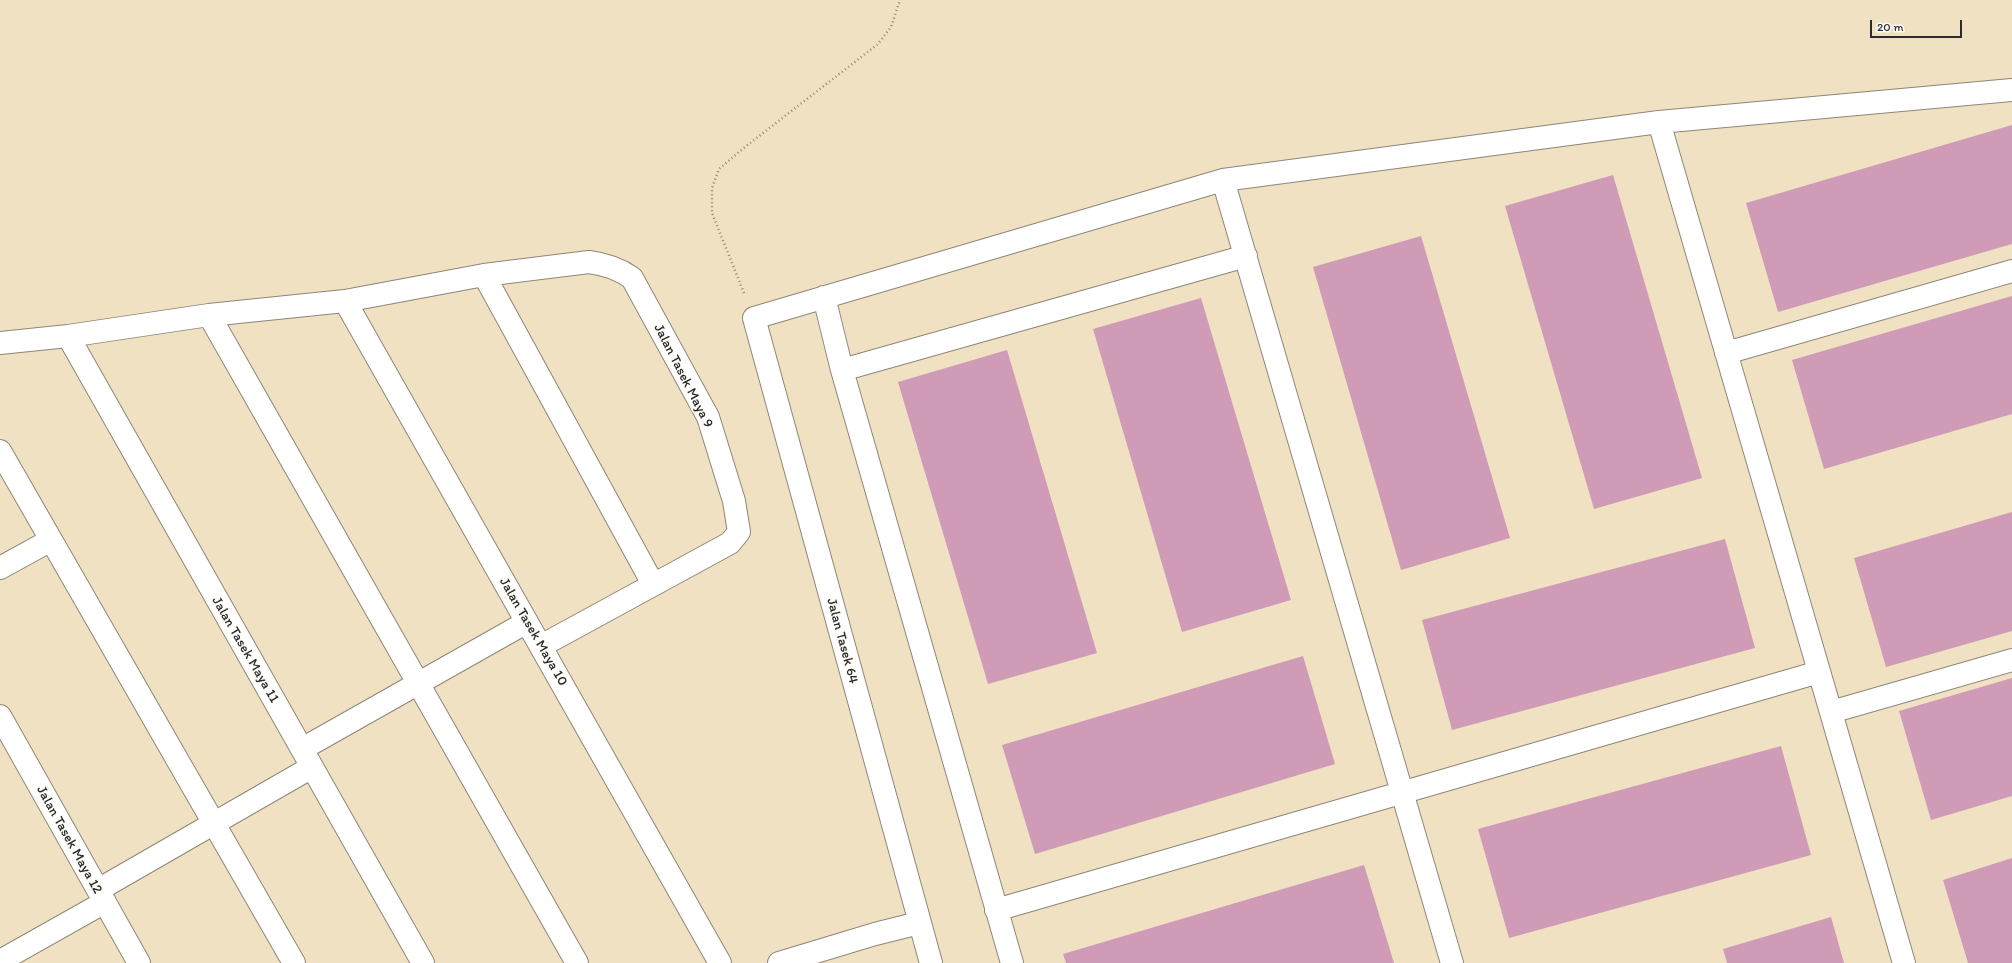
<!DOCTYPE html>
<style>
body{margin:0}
#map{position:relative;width:2012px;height:963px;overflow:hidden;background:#f0e1c3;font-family:Itim,sans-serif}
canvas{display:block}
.scale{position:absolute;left:1870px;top:20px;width:92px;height:18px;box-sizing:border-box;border:2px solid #2b2b2b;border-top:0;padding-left:5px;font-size:12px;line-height:14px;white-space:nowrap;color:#2b2b2b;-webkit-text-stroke:3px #fdfcf7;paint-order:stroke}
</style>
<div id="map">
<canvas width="2012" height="963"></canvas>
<div class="scale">20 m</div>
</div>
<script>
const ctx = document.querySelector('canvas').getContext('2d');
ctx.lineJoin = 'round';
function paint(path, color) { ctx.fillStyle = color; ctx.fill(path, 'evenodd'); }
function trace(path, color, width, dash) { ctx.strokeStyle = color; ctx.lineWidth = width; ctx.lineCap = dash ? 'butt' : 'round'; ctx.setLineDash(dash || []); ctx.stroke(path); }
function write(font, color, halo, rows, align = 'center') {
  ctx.font = font + ' Itim,sans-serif'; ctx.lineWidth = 3.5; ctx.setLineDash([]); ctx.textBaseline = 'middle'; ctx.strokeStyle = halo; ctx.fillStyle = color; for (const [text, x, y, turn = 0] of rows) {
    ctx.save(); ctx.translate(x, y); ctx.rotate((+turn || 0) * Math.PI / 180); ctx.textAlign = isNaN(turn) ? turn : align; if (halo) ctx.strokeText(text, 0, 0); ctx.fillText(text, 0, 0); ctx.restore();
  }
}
paint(new Path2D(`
 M2012 125V244L1778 312 1746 203Z
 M1613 175 1702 478 1594 509 1505 206Z
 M1421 236 1510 538 1401 570 1313 267Z
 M2012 296V414L1824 469 1792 360Z
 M1201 298 1291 600 1182 632 1093 329Z
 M1007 350 1097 653 988 684 898 382Z
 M2012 512V631L1886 667 1854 558Z
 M1725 539 1755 648 1452 730 1422 620Z
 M1303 656 1335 764 1035 854 1002 745Z
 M2012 678V796L1931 820 1899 711Z
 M1781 746 1811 855 1509 938 1478 829Z
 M2012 858V963H1968L1943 880Z
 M1364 865 1394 963H1066L1063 954Z
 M1831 917 1844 963H1727L1723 949Z`), '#cf9bb7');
const minor = new Path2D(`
 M1659 122 1904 963
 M1223 180 1452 963
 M484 275 653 584
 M824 297 842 370 1012 963
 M345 301 720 963
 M209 315 577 963
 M68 336 423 963
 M0 343 68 336 209 315 345 301 484 275 589 262C605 264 618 268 632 278L708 417 734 501 739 532 730 543 541 646
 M1726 353 2012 271
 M842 370 1246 256
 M0 451 294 963
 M0 568 51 540
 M1831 712 2012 660
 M0 716 139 963
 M302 749 527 622
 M98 890 312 767
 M996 910 1819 672
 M0 961 105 902
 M779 963 875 934 919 923
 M931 963 754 318 1223 180 1659 122 2012 90`);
trace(minor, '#8e8677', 24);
trace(new Path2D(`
 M744 293 712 213V188L719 169 745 147 878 44 891 27 900 0`), '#8e8677', 2.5, [1, 3]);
trace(minor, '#fff', 22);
write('14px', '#2b2b2b', '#fdfcf7', [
 ["Jalan Tasek Maya 9",683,376,63],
 ["Jalan Tasek Maya 10",533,632,60],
 ["Jalan Tasek 64",842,641,75],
 ["Jalan Tasek Maya 11",245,650,60],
 ["Jalan Tasek Maya 12",69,840,61]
]);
</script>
